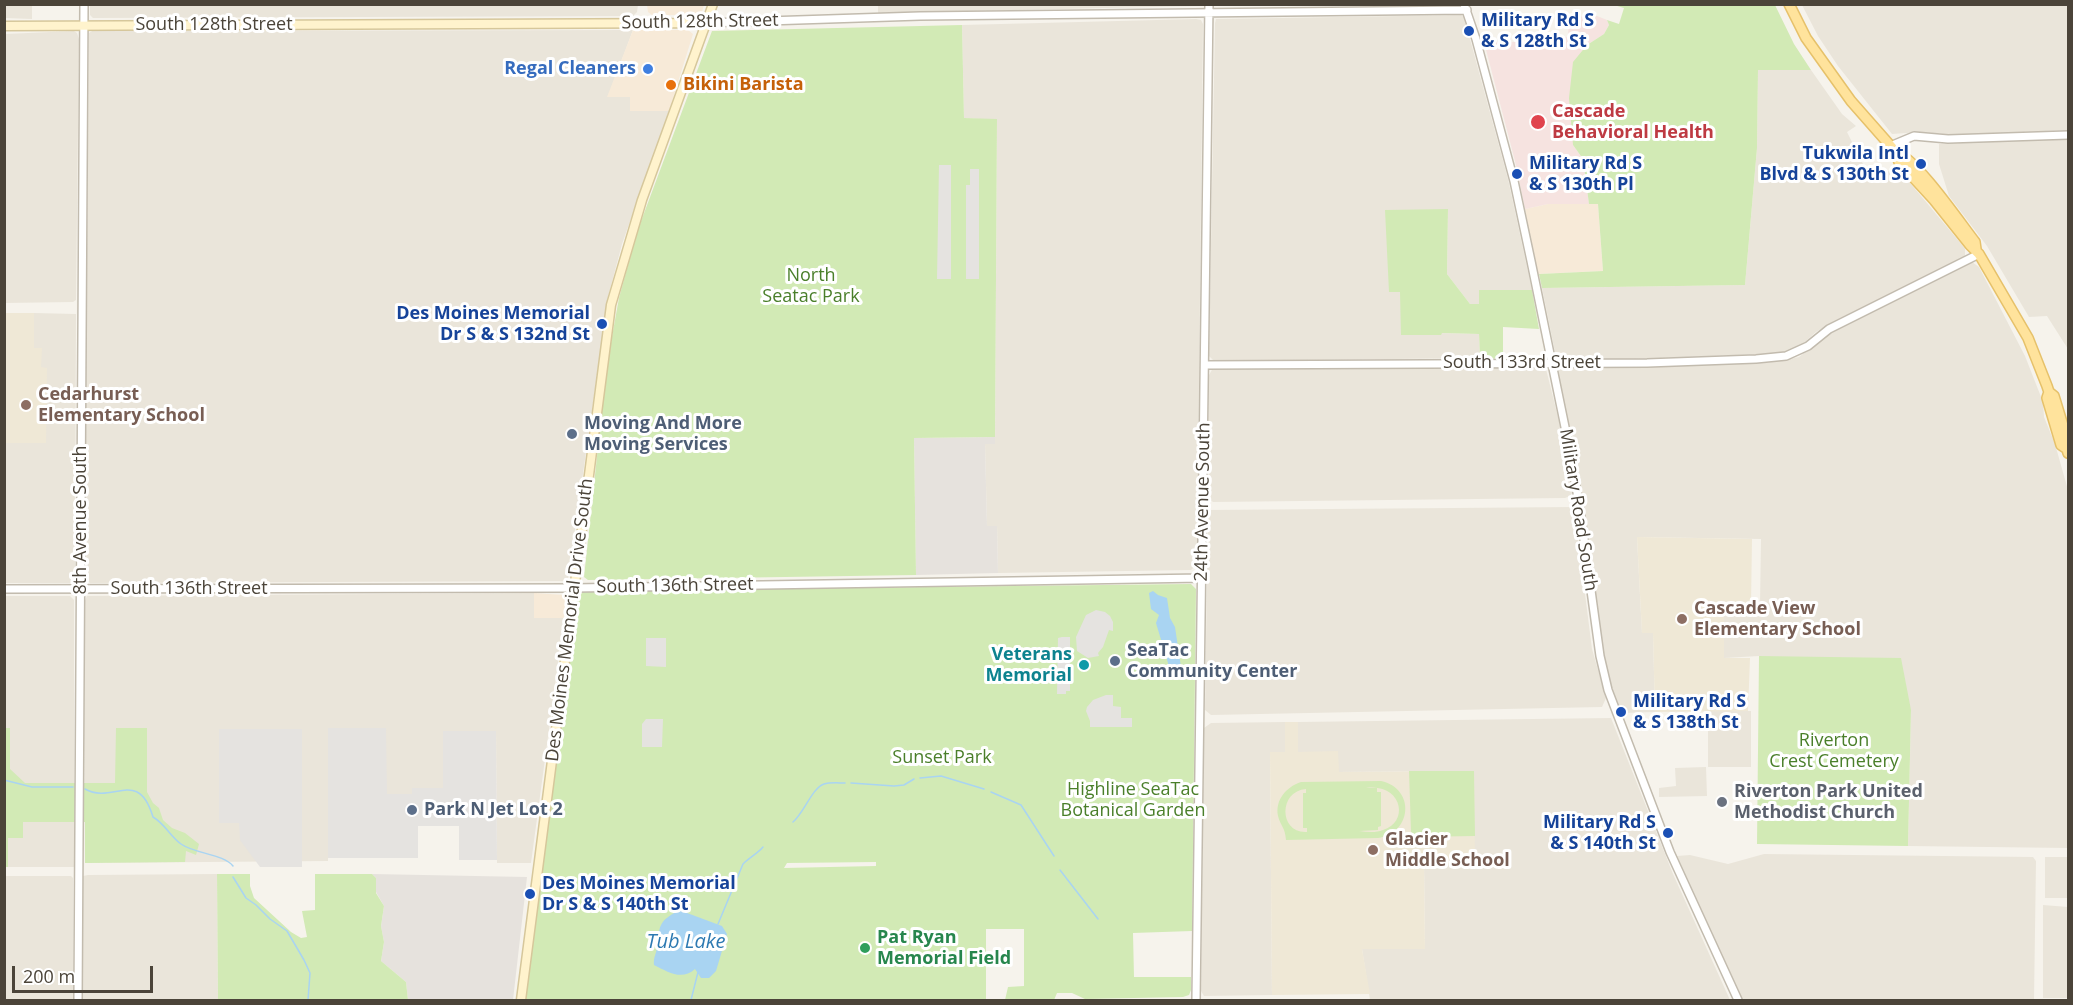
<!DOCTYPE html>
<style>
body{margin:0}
#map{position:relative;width:2073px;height:1005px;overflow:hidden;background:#f6f3ec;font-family:"Open Sans",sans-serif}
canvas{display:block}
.frame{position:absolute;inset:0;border:6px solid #4b4439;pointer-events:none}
.scale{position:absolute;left:12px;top:966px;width:141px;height:27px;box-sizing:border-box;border:3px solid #4b4439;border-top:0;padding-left:8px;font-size:18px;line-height:21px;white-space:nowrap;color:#4b4439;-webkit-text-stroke:4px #fff;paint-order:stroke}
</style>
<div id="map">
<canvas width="2073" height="1005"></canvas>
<div class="frame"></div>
<div class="scale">200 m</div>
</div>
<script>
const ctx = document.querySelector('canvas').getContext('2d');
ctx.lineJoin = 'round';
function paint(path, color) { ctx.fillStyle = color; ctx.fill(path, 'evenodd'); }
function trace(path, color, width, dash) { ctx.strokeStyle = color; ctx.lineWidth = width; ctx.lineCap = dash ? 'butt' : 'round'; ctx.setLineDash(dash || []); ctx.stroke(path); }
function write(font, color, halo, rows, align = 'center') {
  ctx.font = font + ' "Open Sans",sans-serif'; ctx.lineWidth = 6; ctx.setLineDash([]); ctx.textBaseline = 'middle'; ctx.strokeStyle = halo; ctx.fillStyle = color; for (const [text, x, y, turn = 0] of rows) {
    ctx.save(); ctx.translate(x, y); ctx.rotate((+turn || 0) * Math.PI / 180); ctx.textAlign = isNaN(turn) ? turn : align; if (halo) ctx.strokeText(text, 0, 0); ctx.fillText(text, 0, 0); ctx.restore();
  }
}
paint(new Path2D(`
 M5 4 32 5V19L5 18Z
 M90 5V4L638 5 637 12 633 16 93 18 90 15Z
 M878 5V4L1201 5 1199 6 878 13Z
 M1802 5H2068V130L1956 135 1921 132 1892 134 1838 66 1818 36Z
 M1461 15 1464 17 1508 179 1532 290H1479L1480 304H1470L1447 274 1448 209 1390 292H1400L1441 333 1479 334 1480 358 1217 361 1213 360 1209 356 1215 23 1216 19Z
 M1196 19 1201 20 1203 24 1197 564 1191 570 998 573 997 526H987L985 444 995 443 997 120 964 118 962 25Z
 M633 30 608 97H631V111H669L622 244 608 297 568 579 564 581 90 583 88 581 84 575 89 33 92 31Z
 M74 31 77 33 79 39 76 300 73 302 5 303V34Z
 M1758 69 1811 70 1842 114 1856 126 1847 132 1867 172 1900 171 1963 246 1965 249V256L1957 263 1836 320 1816 332 1798 348 1789 353 1557 362 1542 288 1745 285 1757 148Z
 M2068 138V349L2047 316 2029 317 1987 246 1949 196 1939 164V144Z
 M1972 262 1979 267 2025 356 2043 402 2044 417 2055 444 2068 490V848L1908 846 1911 710 1759 656 1724 658V605H1760L1761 539 1637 537 1642 633H1653L1655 712 1621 713 1610 684 1605 663 1578 473 1557 370 1559 367 1764 363 1786 360 1799 357 1829 332Z
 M34 313 76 314 75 578 70 583H5V443L46 442V368H41L34 348Z
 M1543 367 1546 369 1559 421 1572 493 1570 496 1565 498 1213 502 1208 498 1209 375 1213 368Z
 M1574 507 1592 649 1606 698 1602 707 1211 715 1205 710 1208 510Z
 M534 593V618H564L531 863H497L496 731 443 788H413L412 794H386V728H328V861L85 863 83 604 87 596Z
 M4 596H70L74 600V867H5Z
 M1708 711H1751V767H1708Z
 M1611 718 1673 874 1730 1000H1370L1362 949 1425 948 1424 865 1474 771 1338 772 1298 752V722Z
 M1285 722V752L1270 753 1272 995 1204 996 1201 991 1204 728 1211 723Z
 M1706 767 1707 796 1659 797V788L1676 786 1675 768Z
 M1764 854 2033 857 2036 861 2034 1000H1741L1677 856 1690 855 1728 864Z
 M2045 857H2068V898H2045Z
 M217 874 218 1000H81L83 876 88 875Z
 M5 876H71L73 878V1000H5Z
 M2043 905 2068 907V998H2043Z`), '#eae5da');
paint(new Path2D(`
 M647 5V4L704 5 702 12 697 15H652L648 12Z
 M633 30H688L693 34 669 111H630V97H607Z
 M1548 204H1598L1603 271 1537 274 1525 209Z
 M534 593 564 595 566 600 564 618H534Z`), '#f7ead8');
paint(new Path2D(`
 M995 437V444H985L987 526H997L998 573 916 575 914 438Z
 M372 874 527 877 513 1000H408L406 982 381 961 384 942 381 926 384 906 376 892V878Z`), '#e6e2dd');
paint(new Path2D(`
 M5 313H34V348H42L41 367 47 368 46 443H5Z
 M1637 537 1752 539 1751 605H1724V658H1750L1748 711 1655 712 1653 633H1642Z
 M1285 722H1298V752L1338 751 1339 772 1474 771 1475 864 1424 865 1425 949H1362L1370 994 1272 995 1270 752H1285Z`), '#efe8d6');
paint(new Path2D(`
 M1597 16 1607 20 1609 25 1604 34 1587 45 1573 145 1583 159 1589 204H1548L1525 209 1515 161 1484 42H1522L1568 37 1569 17Z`), '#f6e3e0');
paint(new Path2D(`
 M1614 5H1775L1794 44 1811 70H1758L1757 148 1745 285 1542 288 1539 274 1603 271 1598 204H1589L1583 159 1573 145 1569 98 1573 62 1587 45 1604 34 1609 25 1607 20 1619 24 1624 8Z
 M962 25 964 118 997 119 995 437 914 438 916 575 588 580 584 577 607 364 619 298 637 232 712 31Z
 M1448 209 1447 274 1470 304H1479V290H1532L1539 329 1503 327V359L1480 358 1479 334 1442 333 1441 335H1401L1400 292H1389L1385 210Z
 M1191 584 1196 589 1192 931 1133 933 1134 977H1191V990L1189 995 1183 997 1085 999 1072 993H1057L1054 1000H1005L1008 987 1024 986V929H986V1000H525L576 591ZM787 863 876 862V866L784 868Z
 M1759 656 1901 658 1911 710 1908 846 1757 844Z
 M5 728H10V769L25 783H115L116 728H147V792L153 803 159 808 163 820 172 828 185 833 199 844 196 855 186 851 185 862 85 863V822H23V838H8V867H5Z
 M1474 771 1475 836 1415 837 1411 832 1409 771Z
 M1381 781C1415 788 1413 833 1378 838L1286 840C1285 827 1281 827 1278 816 1275 800 1286 787 1301 782ZM1366 788C1402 783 1410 822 1383 830 1376 833 1367 832 1359 831L1378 830V827L1381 826V792H1377V788ZM1306 789V793H1303V828H1307V832C1279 834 1278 791 1306 789Z
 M217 874H250V886L254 898 291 932 301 938 307 937 302 911 315 910V874H372L376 878V893L384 906 381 926 384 942 381 961 406 982 408 1000H218Z`), '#d2eab5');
paint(new Path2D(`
 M939 165H951V279H937Z
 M970 169H979V279H966V185H970Z
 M1096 610 1105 612 1110 616 1113 622V631L1109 630 1103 647 1098 653 1099 656 1088 658 1077 651 1076 637 1086 615Z
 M1062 637H1070V691H1066V694H1057L1058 638Z
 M646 638H666V667L646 666Z
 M1106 695H1113V706L1121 707V718H1132V727H1090V721L1086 711 1087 707 1093 700Z
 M646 719H663L662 747H642V724Z
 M328 728H386L387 794H412V788H443V731H496L497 860H459V826H418V858H328Z
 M219 729H302V867H260L240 840 239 823H219Z`), '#e5e3e0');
paint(new Path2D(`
 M1153 591 1158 595 1167 598 1170 618 1175 627 1182 674 1178 678 1173 676 1171 673 1156 623 1159 615 1151 609 1149 593Z
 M679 910 722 926 727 934 716 971 709 978H701L695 969C682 981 668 972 654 965 653 957 657 953 657 946 660 923 659 922 679 910Z`), '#a9d4f2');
trace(new Path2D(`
 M920 778 941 776 984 789
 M4 780 32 787H73
 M851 783 894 786 904 785 914 779
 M85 789C113 805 138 767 153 817 165 824 170 836 181 844 195 854 224 854 233 866
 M991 792 1021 805 1054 856
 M793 822C804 813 812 788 824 784 830 782 839 783 845 783
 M1060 870 1098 919
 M233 877 246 898 256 905 270 919 287 931 304 960 310 973 308 1000
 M718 924 743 864C750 857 757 854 763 847
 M691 1000 698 972`), '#a9d4f2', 1.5);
const tertiary = new Path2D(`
 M1464 4 1476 39 1514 181 1531 261 1565 427 1579 503 1600 656 1608 690 1670 852 1738 1000
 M706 23 920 16 1467 10
 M1890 146 1914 136 1948 139 2068 135
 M1205 365 1647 363 1756 359 1786 356 1808 346 1829 329 1979 254
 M4 589 574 588 1202 578
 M78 1000 84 4
 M1196 1000 1209 4`);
const secondary = new Path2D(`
 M4 26 706 23
 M521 1000 611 305 642 200 713 4`);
const primary = new Path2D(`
 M1789 4 1806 38 1851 101 1895 151 1899 162 1934 200 1970 245 1979 254 2028 338 2047 386 2049 392 2047 398 2061 445 2067 449 2068 453
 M1895 151C1917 160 1958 220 1975 242L1976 249
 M2049 392 2054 396 2068 442`);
trace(tertiary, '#c2bbae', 10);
trace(secondary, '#d6c79b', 11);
trace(primary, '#e6c16a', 12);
trace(tertiary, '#fff', 7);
trace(secondary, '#fff3cd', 8);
trace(primary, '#ffe39c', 9);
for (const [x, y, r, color] of [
 [1469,31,6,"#1a4fb4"],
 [648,69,6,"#3f7fe0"],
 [671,85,6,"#e8710a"],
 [1538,122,8,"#e0444e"],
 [1921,164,6,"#1a4fb4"],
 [1517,174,6,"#1a4fb4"],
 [602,324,6,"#1a4fb4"],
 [26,405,6,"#8d6e63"],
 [572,434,6,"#5c6f8a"],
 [1682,619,6,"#8d6e63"],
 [1115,661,6,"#5c6f8a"],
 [1084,665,6,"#0f9aa8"],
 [1621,712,6,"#1a4fb4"],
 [1722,802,6,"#6b7280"],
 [412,810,6,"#5c6f8a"],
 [1668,833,6,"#1a4fb4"],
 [1373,850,6,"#8d6e63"],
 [530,894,6,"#1a4fb4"],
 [865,948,6,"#2e9e5b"]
]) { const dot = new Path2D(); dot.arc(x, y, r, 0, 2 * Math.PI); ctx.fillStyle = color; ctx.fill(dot); trace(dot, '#fff', 2); }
write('bold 18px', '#164399', '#fff', [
 ["Military Rd S",1481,21],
 ["& S 128th St",1481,42],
 ["Tukwila Intl",1909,154,"right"],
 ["Blvd & S 130th St",1909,175,"right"],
 ["Military Rd S",1529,164],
 ["& S 130th Pl",1529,185],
 ["Des Moines Memorial",590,314,"right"],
 ["Dr S & S 132nd St",590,335,"right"],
 ["Military Rd S",1633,702],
 ["& S 138th St",1633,723],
 ["Military Rd S",1656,823,"right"],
 ["& S 140th St",1656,844,"right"],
 ["Des Moines Memorial",542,884],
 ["Dr S & S 140th St",542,905]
], 'left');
write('18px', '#4b4439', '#fff', [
 ["South 128th Street",700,22,-1],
 ["South 128th Street",214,25],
 ["South 133rd Street",1522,363],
 ["24th Avenue South",1203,502,-89],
 ["Military Road South",1578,510,81],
 ["8th Avenue South",81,520,-90],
 ["South 136th Street",675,586,-1],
 ["South 136th Street",189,589],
 ["Des Moines Memorial Drive South",570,620,-83]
]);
write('bold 18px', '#366cbe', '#fff', [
 ["Regal Cleaners",636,69]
], 'right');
write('bold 18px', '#c56008', '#fff', [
 ["Bikini Barista",683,85]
], 'left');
write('bold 18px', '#be3a42', '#fff', [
 ["Cascade",1552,112],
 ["Behavioral Health",1552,133]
], 'left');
write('18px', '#4a7f2a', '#fff', [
 ["North",811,276],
 ["Seatac Park",811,297],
 ["Riverton",1834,741],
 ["Crest Cemetery",1834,762],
 ["Sunset Park",942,758],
 ["Highline SeaTac",1133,790],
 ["Botanical Garden",1133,811]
]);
write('bold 18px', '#785e54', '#fff', [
 ["Cedarhurst",38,395],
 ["Elementary School",38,416],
 ["Cascade View",1694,609],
 ["Elementary School",1694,630],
 ["Glacier",1385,840],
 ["Middle School",1385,861]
], 'left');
write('bold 18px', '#4e5e75', '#fff', [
 ["Moving And More",584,424],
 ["Moving Services",584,445],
 ["SeaTac",1127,651],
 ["Community Center",1127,672],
 ["Park N Jet Lot 2",424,810]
], 'left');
write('bold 18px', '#0d838f', '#fff', [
 ["Veterans",1072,655],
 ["Memorial",1072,676]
], 'right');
write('bold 18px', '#5b616d', '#fff', [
 ["Riverton Park United",1734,792],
 ["Methodist Church",1734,813]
], 'left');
write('bold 18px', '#27864d', '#fff', [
 ["Pat Ryan",877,938],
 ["Memorial Field",877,959]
], 'left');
write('italic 20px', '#2e7ab2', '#fff', [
 ["Tub Lake",686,942]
]);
</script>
